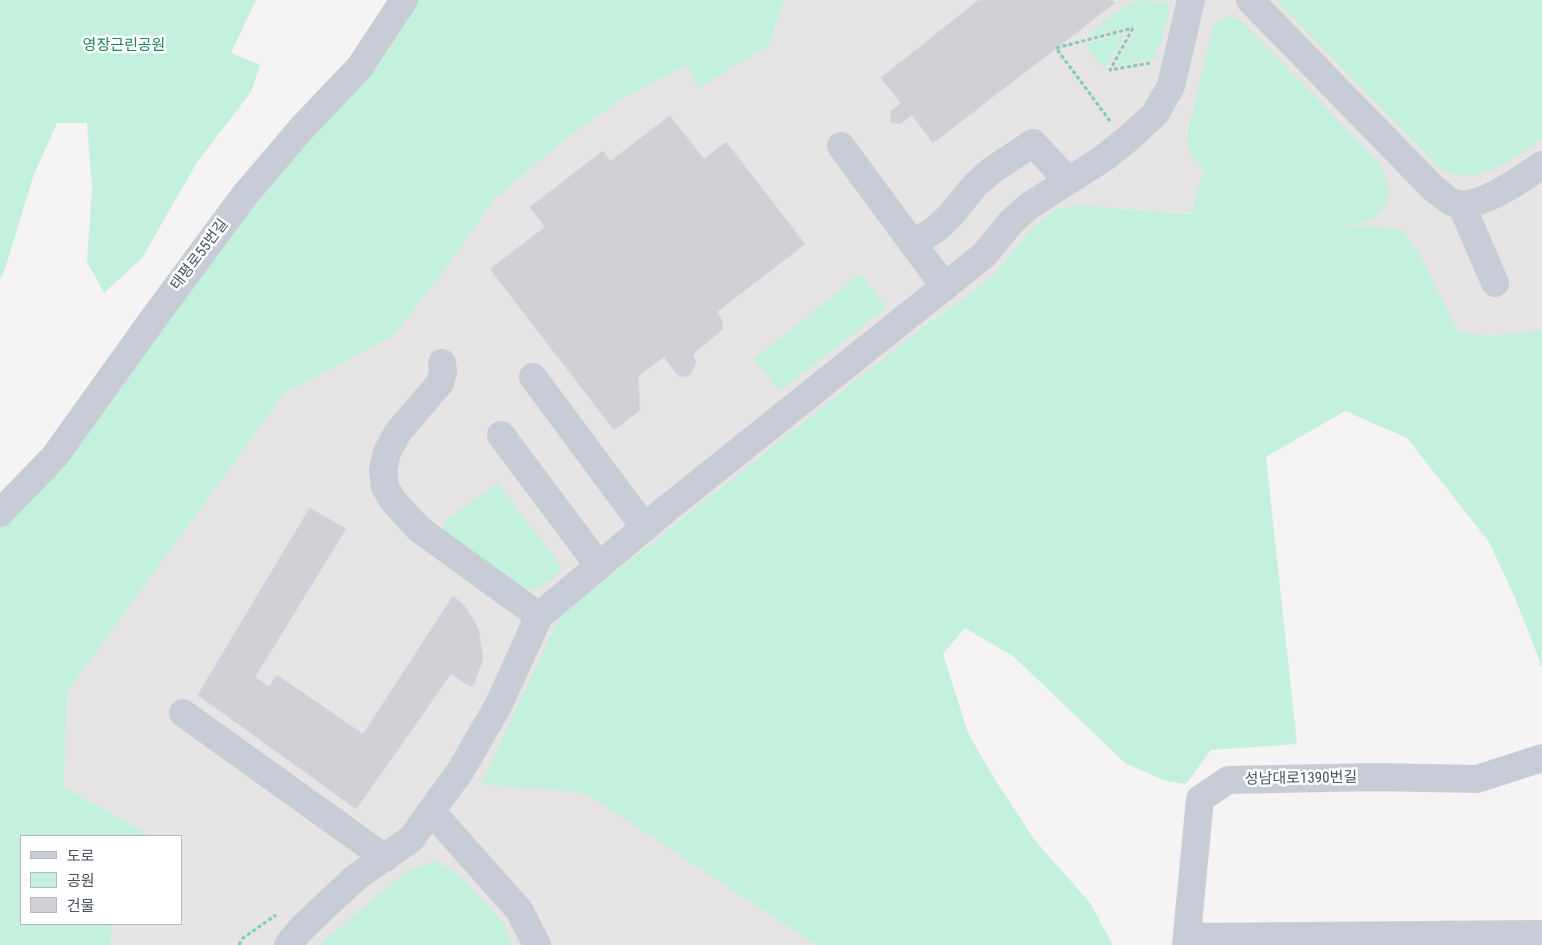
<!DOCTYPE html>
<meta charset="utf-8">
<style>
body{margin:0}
#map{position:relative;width:1542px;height:945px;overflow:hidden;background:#f5f3f3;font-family:"Roboto Condensed","Noto Sans KR",sans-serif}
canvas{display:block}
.legend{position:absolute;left:20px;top:835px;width:162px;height:90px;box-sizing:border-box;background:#fff;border:1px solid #b7b9c0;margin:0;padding:6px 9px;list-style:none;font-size:15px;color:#4a5161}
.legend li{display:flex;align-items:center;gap:10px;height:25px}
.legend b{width:25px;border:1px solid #b7b9c0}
</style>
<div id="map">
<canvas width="1542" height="945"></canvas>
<ul class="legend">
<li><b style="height:6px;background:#c7ccd7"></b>도로</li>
<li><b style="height:14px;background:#c3f1de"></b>공원</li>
<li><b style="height:14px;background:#cfd1d7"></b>건물</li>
</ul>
</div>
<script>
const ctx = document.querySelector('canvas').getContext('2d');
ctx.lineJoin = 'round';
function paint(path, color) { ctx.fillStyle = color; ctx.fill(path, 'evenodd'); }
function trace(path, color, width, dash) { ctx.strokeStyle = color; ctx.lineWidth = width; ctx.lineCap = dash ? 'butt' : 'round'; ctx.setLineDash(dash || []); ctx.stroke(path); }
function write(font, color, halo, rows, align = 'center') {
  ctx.font = font + ' "Roboto Condensed","Noto Sans KR",sans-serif'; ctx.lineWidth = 5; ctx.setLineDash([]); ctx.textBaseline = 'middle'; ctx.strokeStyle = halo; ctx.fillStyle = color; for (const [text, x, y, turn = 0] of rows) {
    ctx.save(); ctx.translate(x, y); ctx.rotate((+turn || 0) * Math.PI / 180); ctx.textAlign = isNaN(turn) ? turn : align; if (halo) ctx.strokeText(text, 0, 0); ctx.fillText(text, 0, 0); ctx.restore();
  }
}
paint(new Path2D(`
 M787 0H1542V330L1488 336 1458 331 1417 249 1402 230 1081 205 1029 231 992 277 927 324 482 784 585 792 816 945H110L113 924H181V836H152L64 787 67 692 284 394 394 335 447 267 494 200 562 142 620 100 689 65 698 88 770 45 782 5Z`), '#e6e4e5');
paint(new Path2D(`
 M0 0H256L231 53 260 65 251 92 196 164 142 258 104 293 87 262 92 187 87 123H57L33 177 4 272 0 279Z
 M416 0H787L782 5 770 45 697 89 688 65 620 100 562 142 494 200 447 267 394 335 284 394 67 692 64 787 152 836H21V924H113L110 945H0V524L315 121 376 69 410 17Z
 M1141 0 1171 4 1161 44 1154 52 1160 57 1116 66 1139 24 1087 37C1104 23 1119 5 1141 0Z
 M1275 0H1542V139C1510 160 1482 187 1442 170Z
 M1227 17H1234L1242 22 1380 164C1392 188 1394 212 1364 222 1358 224 1351 223 1345 225L1402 230 1417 249 1458 331 1488 336 1542 330V667L1515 598 1489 542 1407 438 1345 411 1266 457 1297 744 1211 750 1186 784 1166 781 1125 763 1013 656 965 628 943 654 968 733 994 778 1034 839 1090 903 1113 945H816L585 793 481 784 560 616 927 324 992 277 1029 231 1055 210 1081 205 1191 214 1204 169C1190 157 1186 147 1189 128L1213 26 1218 20Z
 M1125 33 1105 69 1084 45Z
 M860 274 887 307 780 391 754 359Z
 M497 483 563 568C548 581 541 593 520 587L442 529 446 520Z
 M436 861 461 876 503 923 512 945H319L408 870Z`), '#c3f1de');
const building = new Path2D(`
 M979 0H1112L1115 3 933 143 912 115 900 124 890 122 891 111 901 103 881 78Z
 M670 116 704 159 726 142 805 244 717 312 722 320 723 329 693 354 696 362 691 374 685 377 678 376 664 357 638 376 640 410 614 430 490 269 545 227 530 207 603 151 610 161Z
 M310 508 346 529 255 677 269 687 277 675 363 734 453 596 463 604 472 617 479 631 483 659 474 684 471 687 451 674 356 809 198 695Z`);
paint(building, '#cfd1d7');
trace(building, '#d7d7de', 1);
trace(new Path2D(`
 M1133 28 1110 70 1150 63
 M1110 121 1056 48 1133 28
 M239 945 243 938 276 915`), '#7acfb6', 3, [4, 2.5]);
trace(new Path2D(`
 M1250 0 1433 188C1439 192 1445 199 1452 202 1475 213 1523 178 1542 165
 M841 146 913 244
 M1461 204 1495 283
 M945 287 913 244 936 229 950 216 976 184 991 171 1033 143 1068 181
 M442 363 443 372 440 383 398 432 387 452 383 470 385 487 394 502 419 529 539 616
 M533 377 645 528
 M501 435 599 566
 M0 513 55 456 151 322 244 196 301 129 360 67 404 0
 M183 713 385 858
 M431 811 519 910 537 945
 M1187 937 1542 934
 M288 945 301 929 355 878 411 839 461 770 499 704 539 616 669 507 984 255 1012 221 1029 206 1104 158 1130 137 1155 114 1171 86 1191 0
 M1186 945 1200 799 1228 780 1375 777 1477 779 1542 758`), '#c7ccd7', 28);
write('15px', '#188564', '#fff', [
 ["영장근린공원",124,46]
]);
write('15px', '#4a5161', '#fff', [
 ["태평로55번길",200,255,-53],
 ["성남대로1390번길",1301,779,-1]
]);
</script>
